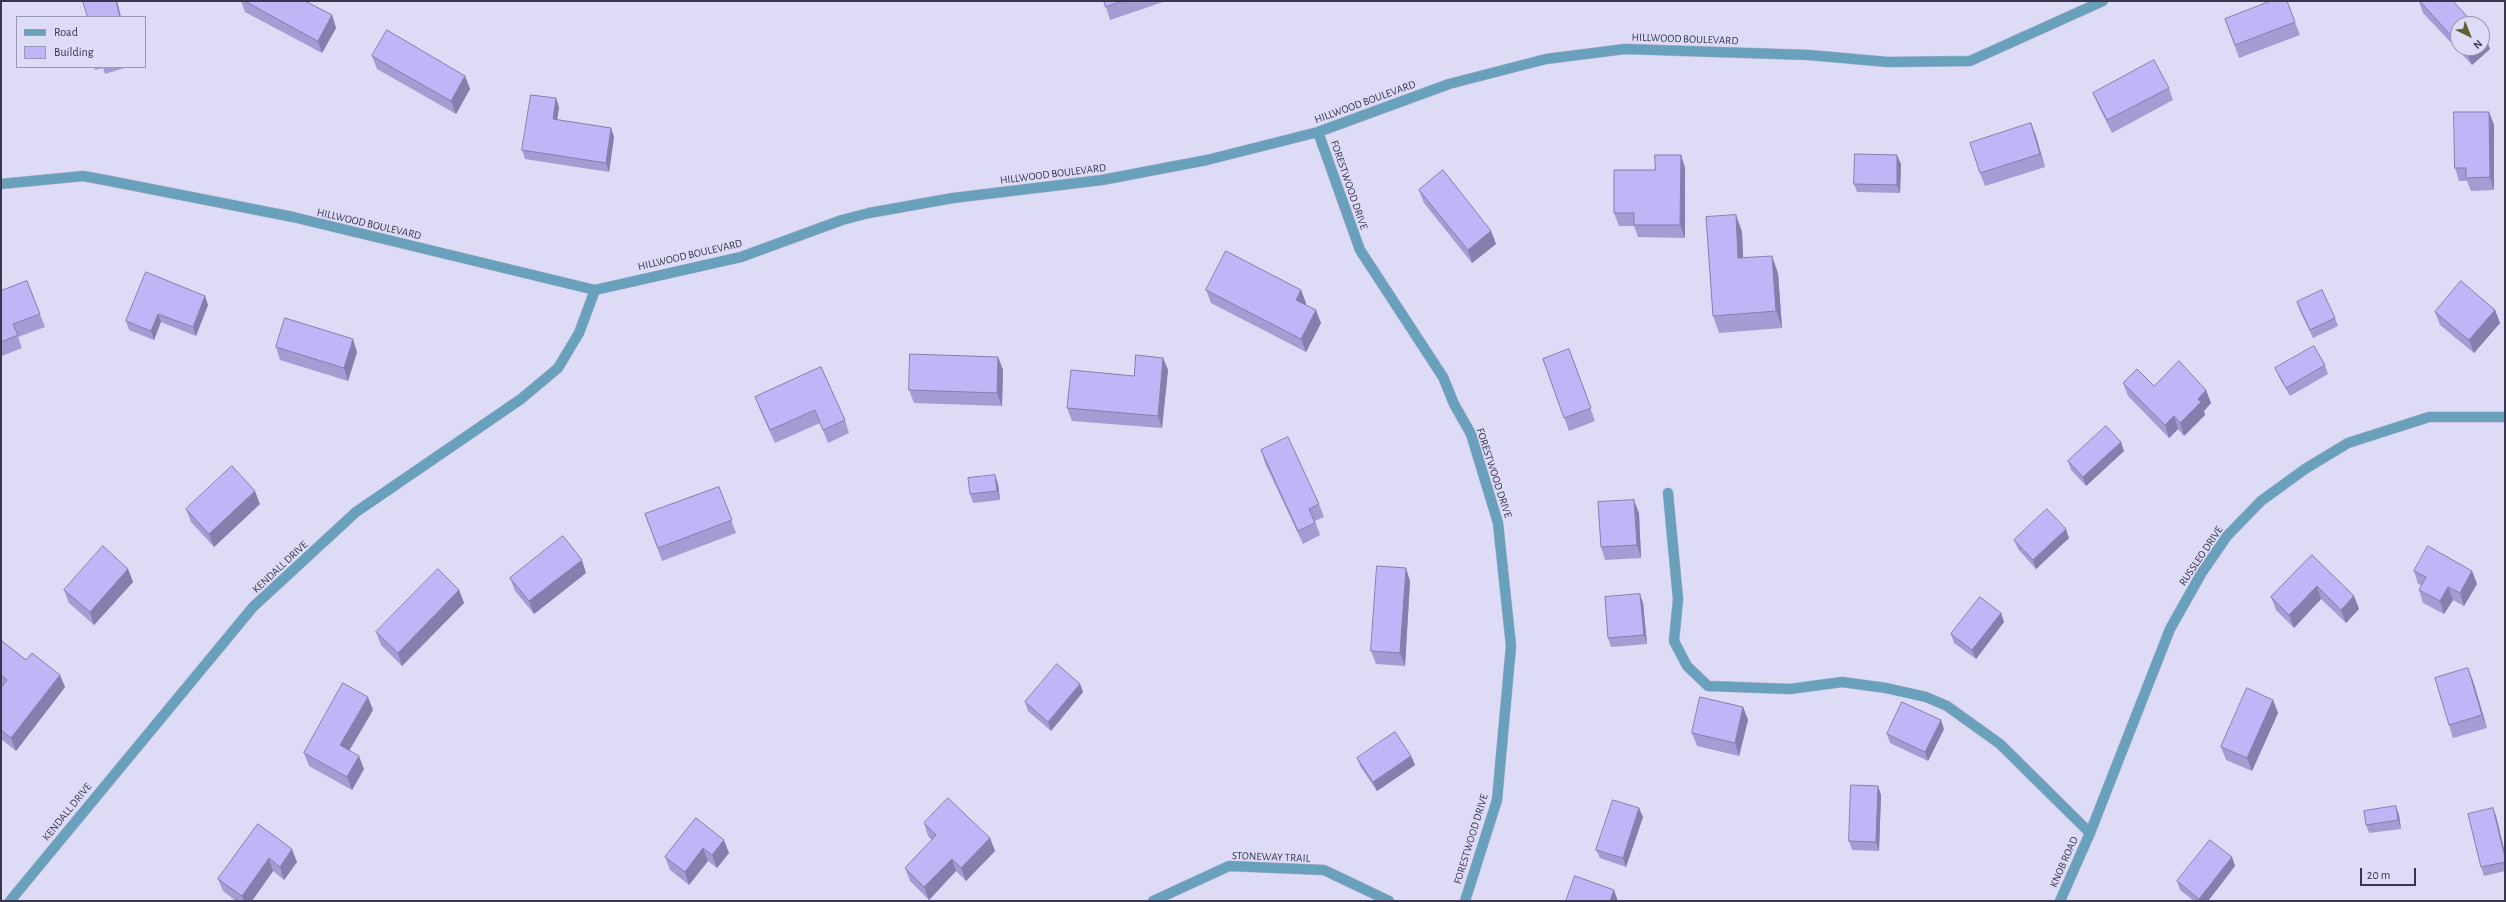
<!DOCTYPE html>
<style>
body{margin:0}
#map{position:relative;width:2506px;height:902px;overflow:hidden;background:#dddbf5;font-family:"Alegreya Sans",sans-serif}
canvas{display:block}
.frame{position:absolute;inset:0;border:2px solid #39354f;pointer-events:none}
.legend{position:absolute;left:16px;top:16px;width:130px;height:52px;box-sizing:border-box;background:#dddbf5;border:1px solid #9b99b3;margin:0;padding:5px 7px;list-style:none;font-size:12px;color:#39354f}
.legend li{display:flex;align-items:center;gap:8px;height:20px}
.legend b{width:20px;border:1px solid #9b99b3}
.north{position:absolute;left:2450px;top:16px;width:40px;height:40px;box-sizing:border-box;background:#dddbf5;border:1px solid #9b99b3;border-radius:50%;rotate:137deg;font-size:11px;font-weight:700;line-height:16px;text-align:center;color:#39354f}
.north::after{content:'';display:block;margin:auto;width:14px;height:18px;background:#60612e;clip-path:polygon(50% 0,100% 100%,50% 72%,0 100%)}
.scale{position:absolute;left:2360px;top:868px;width:56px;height:18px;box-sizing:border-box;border:2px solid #39354f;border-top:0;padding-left:5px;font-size:12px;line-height:14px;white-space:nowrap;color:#39354f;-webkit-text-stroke:3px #dddbf5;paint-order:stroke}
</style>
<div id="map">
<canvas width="2506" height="902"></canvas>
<div class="frame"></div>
<ul class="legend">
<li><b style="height:5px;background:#69a1bc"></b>Road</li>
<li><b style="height:11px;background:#beb6f7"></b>Building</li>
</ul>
<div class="north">N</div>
<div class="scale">20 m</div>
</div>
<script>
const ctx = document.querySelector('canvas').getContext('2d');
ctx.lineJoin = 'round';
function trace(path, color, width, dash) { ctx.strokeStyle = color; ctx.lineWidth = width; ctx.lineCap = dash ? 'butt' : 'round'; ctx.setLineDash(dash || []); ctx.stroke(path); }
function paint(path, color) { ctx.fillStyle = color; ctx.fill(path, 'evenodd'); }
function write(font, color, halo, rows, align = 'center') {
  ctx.font = font + ' "Alegreya Sans",sans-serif'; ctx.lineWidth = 3; ctx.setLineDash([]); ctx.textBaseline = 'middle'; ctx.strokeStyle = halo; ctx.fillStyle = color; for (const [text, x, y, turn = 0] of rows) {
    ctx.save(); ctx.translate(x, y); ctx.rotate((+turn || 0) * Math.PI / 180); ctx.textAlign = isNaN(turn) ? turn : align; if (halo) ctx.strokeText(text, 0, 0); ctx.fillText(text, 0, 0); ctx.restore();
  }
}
const minor = new Path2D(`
 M1318 132 1360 250 1443 377 1454 404 1471 434 1498 523 1511 646 1497 800 1465 901
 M1 184 83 176 105 180 293 217 595 290 741 257 842 220 869 213 953 198 1102 180 1207 160 1318 132 1449 84 1546 59 1625 49 1809 55 1888 62 1970 61 2103 1
 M1668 493 1678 599 1674 641 1687 666 1708 686 1790 689 1842 682 1886 688 1926 697 1947 706 2000 744 2090 833
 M10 901 253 607 356 512 521 399 558 368 579 333 595 290
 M1153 901 1229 866 1324 870 1389 901
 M2060 901 2090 833 2170 629 2201 574 2227 536 2261 501 2305 469 2348 443 2429 417H2505`);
trace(minor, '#b9b6d0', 11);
trace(minor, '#69a1bc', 10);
paint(new Path2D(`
 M241 1H308L309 3 332 15 336 28 322 53 245 12Z
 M1104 1H1163V2L1110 20Z
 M2287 1 2300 35 2239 58 2225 19Z
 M2419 1H2453L2458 24V48H2482L2490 49 2472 65 2423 13Z
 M372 56 465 76 470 89 456 114 377 69Z
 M94 67H128L105 74 103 68 95 70Z
 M2169 88 2173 100 2112 133 2098 105 2093 93Z
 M556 98 559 107 557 120 611 128 614 137 609 172 525 159 522 150Z
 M2489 112 2494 125V190L2471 191 2467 181H2459L2455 168Z
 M2031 123 2045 167 1985 186 1980 173Z
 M1681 155 1685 168V238L1638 237 1634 226H1619L1614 213 1655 170Z
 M1901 164 1900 193 1857 192 1854 184Z
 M1419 190 1491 231 1496 244 1472 263 1424 203Z
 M1736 215 1742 232 1743 258 1778 273 1782 328 1719 333 1713 316Z
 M27 281 45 327 18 337 22 348 2 356 1 353V291Z
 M1206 290H1301L1306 303 1305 304 1321 323 1306 352 1211 303Z
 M205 296 208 305 196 336 161 322 154 340 129 330 126 321Z
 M2297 302 2335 318 2338 326 2313 338 2300 311Z
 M2495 310 2500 323 2474 353 2440 325 2435 312Z
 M276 347 357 352 348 381 280 360Z
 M1569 349 1595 421 1569 431 1543 359Z
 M998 357 1003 370 1002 406 914 403 909 390Z
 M1163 358 1168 370 1162 428 1072 421 1067 408 1134 376Z
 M2325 365 2328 374 2290 396 2279 377 2275 368Z
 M821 367 845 420 849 433 828 443 820 423 775 443 760 410 755 397Z
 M2123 383 2206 390 2211 403 2204 411 2205 415 2184 436 2178 429 2169 438 2128 396Z
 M1261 450 1319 504 1324 517 1315 521 1320 535 1303 544 1265 463Z
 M2124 451 2086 486 2071 470 2068 461Z
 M995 475 998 484 1000 500 973 503 970 494Z
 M719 487 736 533 662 561 645 514Z
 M260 504 214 547 191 522 186 509Z
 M1639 513 1641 558 1605 560 1601 547Z
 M2069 538 2036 569 2018 549 2014 540Z
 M2312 555 2354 596 2359 609 2346 623 2321 599 2294 628 2276 610 2271 597Z
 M128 569 133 582 94 625 69 603 64 590Z
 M2414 571H2472L2477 584 2464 606 2453 600 2444 614 2423 603 2419 590 2421 585 2418 584Z
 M586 573 534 614 515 591 510 578Z
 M1410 581 1405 666 1376 664 1371 651Z
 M459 590 464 603 402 666 381 645 376 632Z
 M1643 603 1647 644 1611 647 1608 638Z
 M2001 613 2004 622 1976 659 1954 643 1951 634Z
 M1 642 65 687 16 751 1 739V688L2 686 1 685Z
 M2468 668 2473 681 2487 728 2453 738 2449 725Z
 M1080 684 1083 692 1051 731 1028 711 1025 702Z
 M2273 700 2278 713 2252 771 2226 760 2221 747Z
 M1743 707 1748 720 1739 756 1697 746 1692 733Z
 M373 710 349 750 364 769 352 790 309 766 304 753Z
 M1944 729 1928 761 1890 743 1887 734Z
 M1411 756 1415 765 1377 791 1360 766 1357 758Z
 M1878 786 1881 795 1879 851 1852 850 1849 841Z
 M2493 808 2496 816 2505 853V871L2484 876 2481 867Z
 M2399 815 2401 829 2369 833 2366 825Z
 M1643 817 1626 867 1600 858 1596 850Z
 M696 818 729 853 717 868 708 861 689 885 670 870 665 857Z
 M924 823 990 838 995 851 966 881 956 871 929 900 910 881 905 868 932 840 928 836Z
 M258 824 297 862 284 880 273 871 252 901H236L223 891 218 879Z
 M2232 857 2235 866 2208 901H2194L2180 890 2177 881Z`), '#a39dd4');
paint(new Path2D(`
 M116 1H117L121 17H120Z
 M332 15 336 28 322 53 318 41Z
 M2485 36 2490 49 2472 65 2467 53 2472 48H2482V39Z
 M465 76 470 89 456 114 451 101Z
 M556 98 559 107 556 128 553 119Z
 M2489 112 2494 125V190L2490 177Z
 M2031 123 2036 136 2045 167 2040 154Z
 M611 128 614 137 609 172 606 163Z
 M1681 155 1685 168V238L1680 225Z
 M1897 155 1901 164 1900 193 1897 185Z
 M1736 215 1742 232 1744 275 1738 258Z
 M1491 231 1496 244 1472 263 1468 250Z
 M1772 256 1778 273 1782 328 1776 311Z
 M1301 290 1306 303 1301 313 1296 300Z
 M205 296 208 305 196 336 193 327Z
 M1316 310 1321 323 1306 352 1301 339Z
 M2495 310 2500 323 2474 353 2469 340Z
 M158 314 161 322 154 340 151 331Z
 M353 339 357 352 348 381 344 368Z
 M998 357 1003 370 1002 406 997 393Z
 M1163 358 1168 370 1162 428 1158 416Z
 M2206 390 2211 403 2204 411 2205 415 2184 436 2180 423 2198 399Z
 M2174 416 2178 429 2169 438 2165 425Z
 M2121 442 2124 451 2086 486 2083 477Z
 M995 475 998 484 1000 500 997 491Z
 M255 491 260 504 214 547 209 534Z
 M1634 500 1639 513 1641 558 1637 545Z
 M2066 529 2069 538 2036 569 2033 560Z
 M582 560 586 573 534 614 529 601Z
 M1406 568 1410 581 1405 666 1400 653Z
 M128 569 133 582 94 625 90 612Z
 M2472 571 2477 584 2464 606 2460 593Z
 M2317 586 2321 599 2294 628 2289 615Z
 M2448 587 2453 600 2444 614 2440 601Z
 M459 590 464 603 402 666 398 653Z
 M1640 594 1643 603 1647 644 1644 635Z
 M2354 596 2359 609 2346 623 2341 610Z
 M2001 613 2004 622 1976 659 1972 650Z
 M2468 668 2473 681 2487 728 2482 715Z
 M60 675 65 687 16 751 11 738Z
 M1080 684 1083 692 1051 731 1048 722Z
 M368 697 373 710 345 758 340 745Z
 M2273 700 2278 713 2252 771 2247 758Z
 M1743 707 1748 720 1739 756 1735 743Z
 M1941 720 1944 729 1928 761 1925 752Z
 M359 756 364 769 352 790 347 777Z
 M1411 756 1415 765 1377 791 1373 782Z
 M1878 786 1881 795 1879 851 1876 842Z
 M2396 806 2399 815 2401 829 2398 820Z
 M1639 808 1643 817 1626 867 1623 858Z
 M2493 808 2496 816 2505 853V857Z
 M990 838 995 851 966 881 961 868Z
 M724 840 729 853 717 868 712 855Z
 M703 848 708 861 689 885 685 872Z
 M292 849 297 862 284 880 280 867Z
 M2232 857 2235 866 2208 901H2200L2199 899Z
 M269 858 273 871 252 901H244L242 896Z
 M952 859 956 871 929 900 924 887Z
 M1614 890 1618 901H1610Z`), '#857fad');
const building = new Path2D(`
 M83 1H116L120 17H88Z
 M245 1H305L332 15 318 41Z
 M1104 1H1122L1106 7Z
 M2271 1H2287L2295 22 2235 45 2225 19Z
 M2420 1H2453L2474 24H2458V43Z
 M387 30 465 76 451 101 372 56Z
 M2482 32 2485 36 2482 39Z
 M2463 48H2472L2467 53Z
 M2154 60 2169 88 2107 120 2093 93Z
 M531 95 556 98 553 119 611 128 606 163 522 150Z
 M2454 112H2489L2490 177 2466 178V168H2455Z
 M2031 123 2040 154 1980 173 1970 143Z
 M1855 154 1897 155V185L1854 184Z
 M1655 155H1681L1680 225H1634V213H1614V170H1655Z
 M1443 170 1491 231 1468 250 1419 190Z
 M1736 215 1738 258 1772 256 1776 311 1713 316 1706 217Z
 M1226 251 1301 290 1296 300 1316 310 1301 339 1206 290Z
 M146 272 205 296 193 327 158 314 151 331 126 321Z
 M27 281 40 314 13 324 18 335 1 342V291Z
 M2461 281 2495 310 2469 340 2435 312Z
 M2322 290 2335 318 2310 330 2297 302Z
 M285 318 353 339 344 368 276 347Z
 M2314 346 2325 365 2286 388 2275 368Z
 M1569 349 1591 408 1564 418 1543 359Z
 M910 354 998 357 997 393 909 390Z
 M1136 355 1163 358 1158 416 1067 408 1071 370 1134 376Z
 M2179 361 2206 390 2198 399 2201 402 2180 423 2174 416 2165 425 2123 383 2137 369 2154 386Z
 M821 367 845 420 823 430 815 410 770 430 755 397Z
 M2106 426 2121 442 2083 477 2068 461Z
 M1288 437 1319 504 1309 509 1315 523 1298 531 1261 450Z
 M232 466 255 491 209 534 186 509Z
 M995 475 997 491 970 494 968 478Z
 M719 487 732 520 658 548 645 514Z
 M1634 500 1637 545 1601 547 1598 502Z
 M2047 509 2066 529 2033 560 2014 540Z
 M563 536 582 560 529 601 510 578Z
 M103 546 128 569 90 612 64 590Z
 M2428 546 2472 571 2460 593 2448 587 2440 601 2419 590 2426 577 2414 571Z
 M2312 555 2354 596 2341 610 2317 586 2289 615 2271 597Z
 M1377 566 1406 568 1400 653 1371 651Z
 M438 569 459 590 398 653 376 632Z
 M1640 594 1644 635 1608 638 1605 597Z
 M1980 597 2001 613 1972 650 1951 634Z
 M2 641 26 660 32 653 60 675 11 738 1 730V688L7 680 1 675V642Z
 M1057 664 1080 684 1048 722 1025 702Z
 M2468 668 2482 715 2449 725 2435 678Z
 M343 683 368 697 340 745 359 756 347 777 304 753Z
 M2247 688 2273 700 2247 758 2221 747Z
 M1700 697 1743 707 1735 743 1692 733Z
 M1902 702 1941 720 1925 752 1887 734Z
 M1395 732 1411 756 1373 782 1357 758Z
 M1851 785 1878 786 1876 842 1849 841Z
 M948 798 990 838 961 868 952 859 924 887 905 868 936 835 924 823Z
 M1613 800 1639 808 1623 858 1596 850Z
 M2396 806 2398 820 2366 825 2364 811Z
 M2493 808 2505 857V862L2481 867 2468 814Z
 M696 818 724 840 712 855 703 848 685 872 665 857Z
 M258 824 292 849 280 867 269 858 242 896 218 879Z
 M2210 840 2232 857 2199 899 2177 881Z
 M1575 876 1614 890 1610 901H1566Z`);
paint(building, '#beb6f7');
trace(building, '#857fad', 1);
write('11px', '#39354f', '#dddbf5', [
 ["HILLWOOD BOULEVARD",1685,39,2],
 ["HILLWOOD BOULEVARD",1365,102,-20],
 ["HILLWOOD BOULEVARD",1053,174,-7],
 ["FORESTWOOD DRIVE",1349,185,71],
 ["HILLWOOD BOULEVARD",369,224,13],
 ["HILLWOOD BOULEVARD",690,255,-13],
 ["FORESTWOOD DRIVE",1494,473,72],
 ["RUSSLEO DRIVE",2201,556,-56],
 ["KENDALL DRIVE",280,567,-43],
 ["KENDALL DRIVE",67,812,-51],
 ["FORESTWOOD DRIVE",1471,839,-73],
 ["STONEWAY TRAIL",1271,857,2],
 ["KNOB ROAD",2064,862,-66]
]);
</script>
